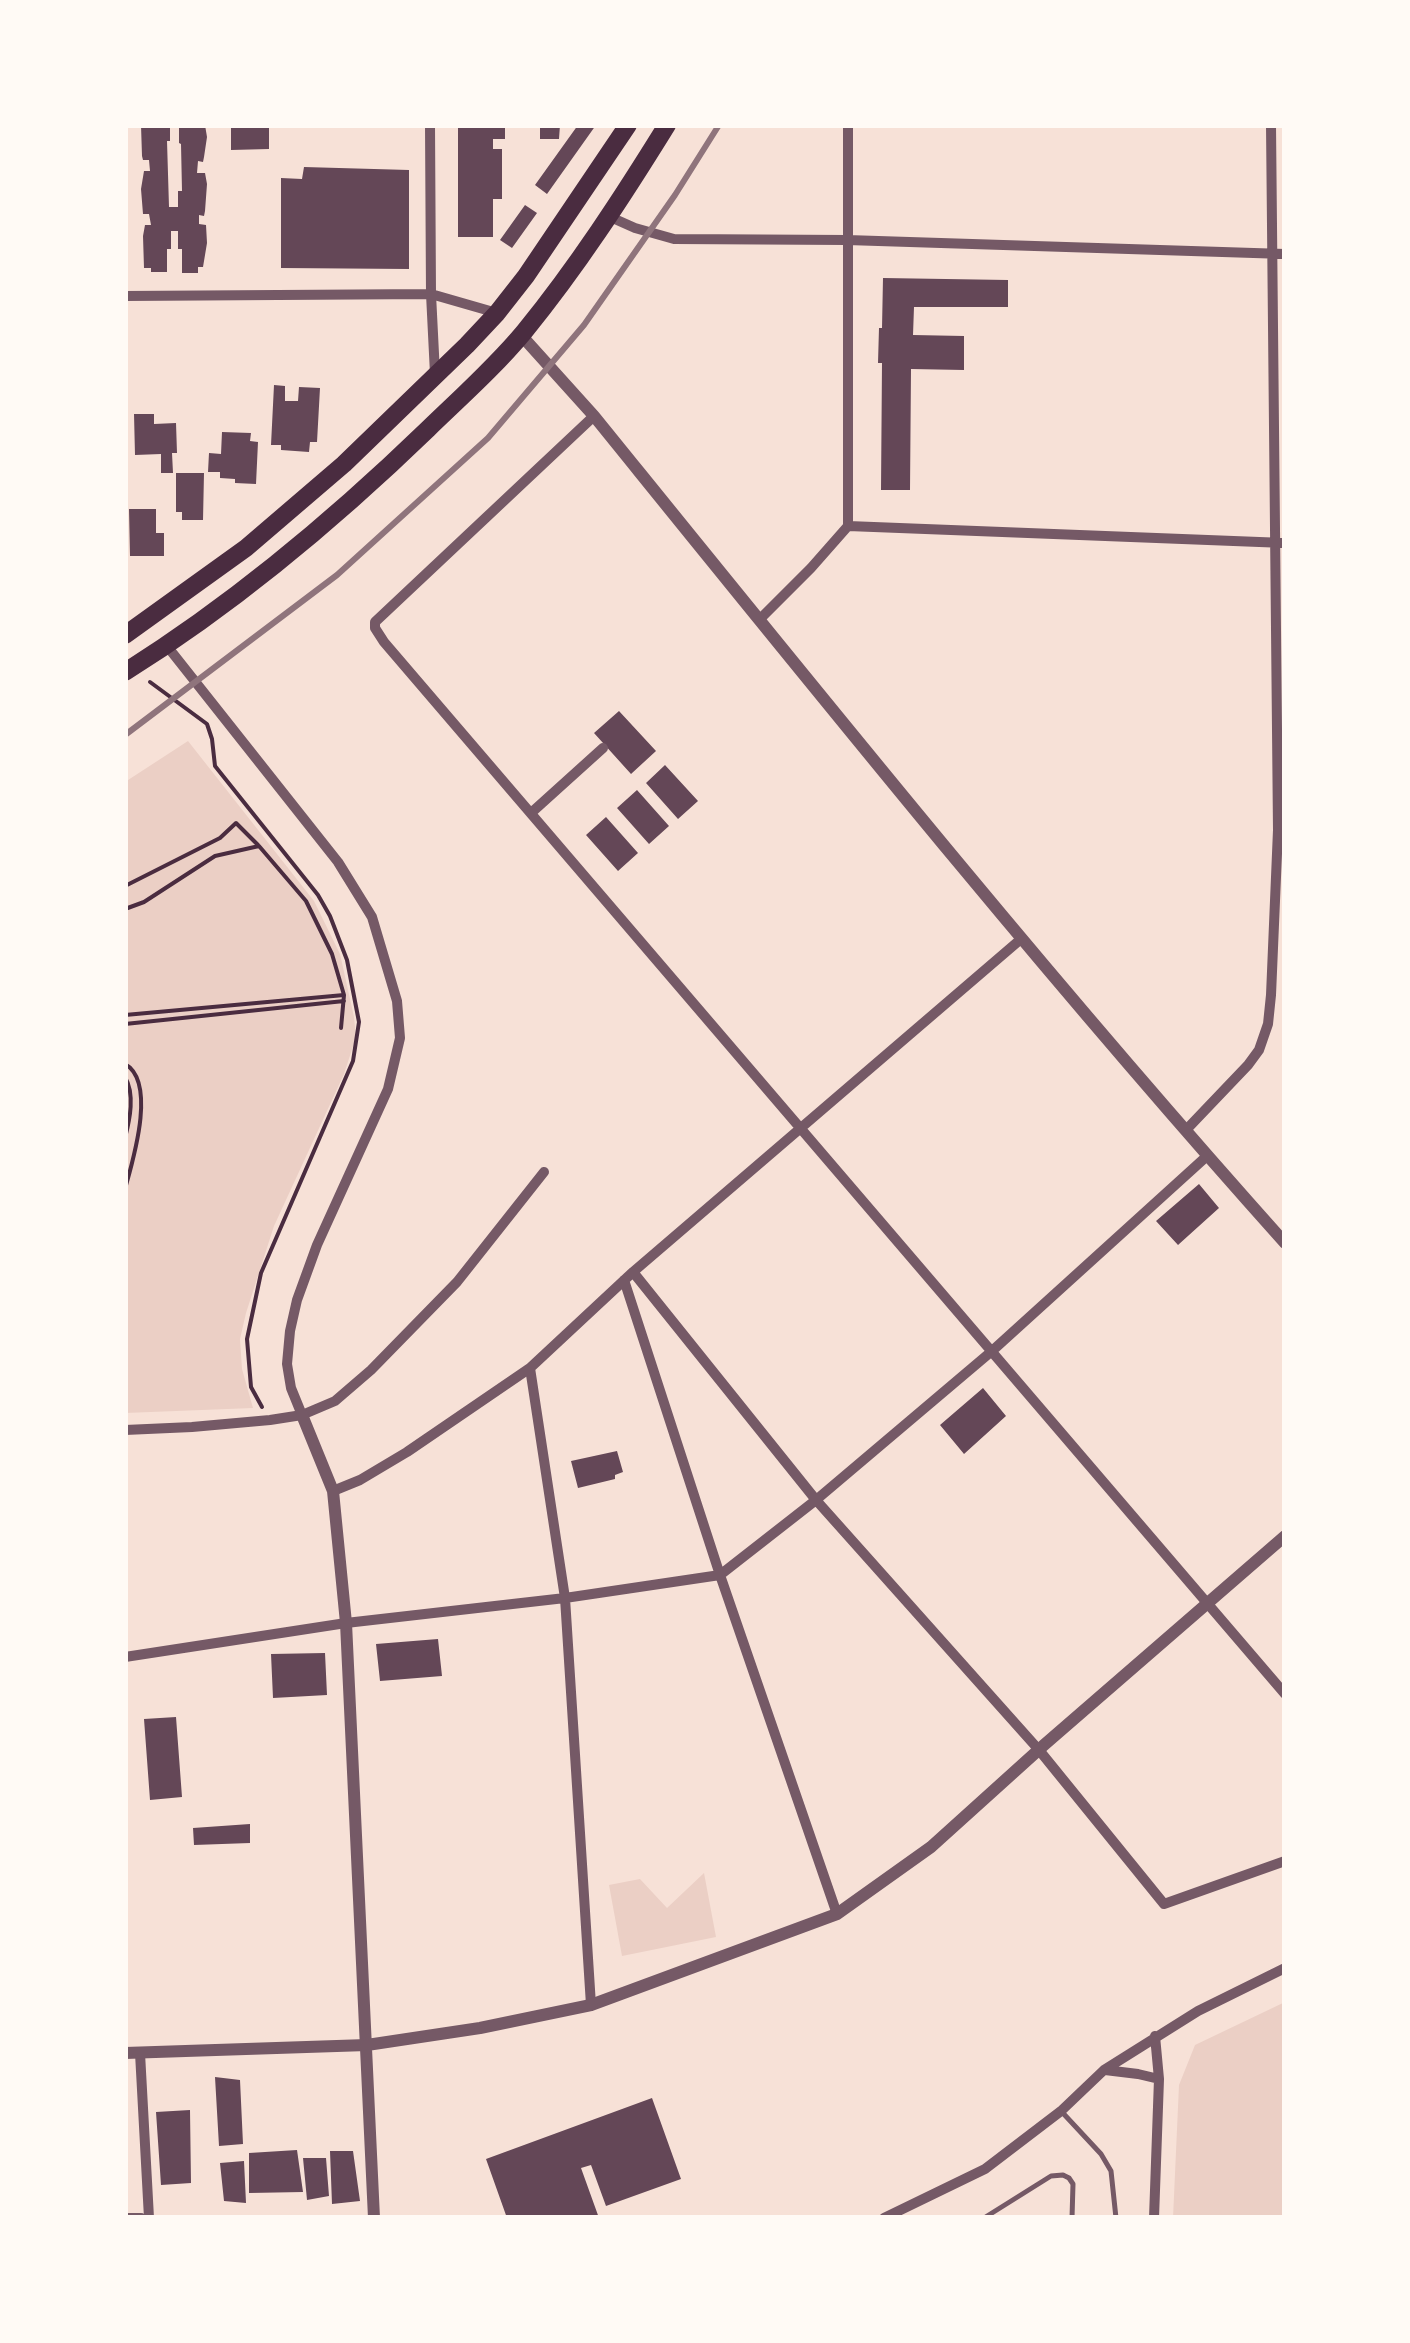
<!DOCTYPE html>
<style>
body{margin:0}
#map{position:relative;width:1410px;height:2343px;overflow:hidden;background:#f7e1d7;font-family:"Nunito Sans",sans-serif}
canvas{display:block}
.frame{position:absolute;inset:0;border:128px solid #fffaf5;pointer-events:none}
</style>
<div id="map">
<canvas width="1410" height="2343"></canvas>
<div class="frame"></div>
</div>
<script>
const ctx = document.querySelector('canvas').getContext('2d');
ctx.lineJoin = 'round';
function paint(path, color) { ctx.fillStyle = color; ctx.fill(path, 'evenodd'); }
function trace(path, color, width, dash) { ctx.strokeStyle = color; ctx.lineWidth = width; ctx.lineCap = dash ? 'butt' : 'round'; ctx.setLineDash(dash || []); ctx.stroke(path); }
paint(new Path2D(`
 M188 741 314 901 340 954 354 1017 356 1037 344 1074 274 1226 246 1313 240 1339 242 1369 253 1408 125 1413V782Z
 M704 1873 716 1937 622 1956 609 1885 640 1879 667 1908Z
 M1285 2002V2218H1173L1179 2085 1195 2045Z`), '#ebcfc5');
paint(new Path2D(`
 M141 125H170V141H167L169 207H178V191H182L181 144 179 143V125H205L207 137 204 157 203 162 198 161 197 173H205L207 184 205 211 204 216 199 215V224L206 225 207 243 203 267H198V273H182V249H178V231H171V249H167V272H151V268H144L143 236 145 225H151L149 214H143L141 189 144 171H150L149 160H143L142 156Z
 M231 125H269V149L231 150Z
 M458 125H505V139H493V149H502V199H493V237H458Z
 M540 125H560L559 139H540Z
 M578 125H596L547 194 535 185Z
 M304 167 409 170V269L281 268V178L302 179Z
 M525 205 537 213 512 248 500 240Z
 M883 278 1008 280V307H914L913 335 964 336V370L911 369 910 490H881L882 363H878L879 328H882Z
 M274 385 285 386V401H298L299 387 320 388 317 442H310L309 452 281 450V445H271Z
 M134 414H154V424L176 423 177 453H172L173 473H161V454L135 455Z
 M222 432 251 433 250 441 258 442 256 484 235 483V479L220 478V472H208L209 453 221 454Z
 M176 473H204L203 520H182V512H176Z
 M129 509H156V533H164V556H130Z
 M619 711 656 751 631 774 594 733Z
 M665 765 698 801 678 819 646 783Z
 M637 790 669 826 649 844 617 808Z
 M606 817 638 853 618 871 586 835Z
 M1199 1184 1219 1208 1178 1245 1156 1221Z
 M983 1388 1006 1416 964 1454 940 1425Z
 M617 1451 623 1472 615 1475V1479L578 1488 571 1461Z
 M438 1639 442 1676 380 1681 376 1644Z
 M325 1653 327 1695 273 1698 271 1654Z
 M176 1717 182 1797 150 1800 144 1719Z
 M250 1824V1843L194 1845 193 1828Z
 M215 2077 240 2080 243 2144 219 2146Z
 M652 2098 681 2179 606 2206 591 2165 581 2168 599 2218H507L486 2159Z
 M190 2110 191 2183 161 2185 156 2112Z
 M297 2150 303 2192 249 2193V2153Z
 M330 2151H353L360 2201 332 2204Z
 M303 2158H326L329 2196 307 2200Z
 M244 2161 246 2203 224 2201 220 2163Z`), '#644757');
trace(new Path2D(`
 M150 682 207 724 212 739 215 766 318 895 330 916 347 960 359 1022 353 1061 261 1273 247 1339 251 1387 262 1407
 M125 886 220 838 236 823 258 845
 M125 909 144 902 215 856 259 846 306 901 332 954 344 995
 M125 1015 344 995 341 1028
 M125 1024 344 1001
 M125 1064C157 1082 133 1160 125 1189
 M125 1077C135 1094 130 1119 125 1138`), '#4a2c40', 4);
trace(new Path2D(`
 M1061 2111 1101 2154 1111 2171 1116 2218
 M984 2218 1051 2176 1063 2175 1069 2178 1073 2184 1072 2218`), '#755966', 5);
trace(new Path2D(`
 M430 125 431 294 435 374
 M608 216 635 228 674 239 847 240 1285 254
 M125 296 431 294 497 313
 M594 416 375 622V628L384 642 1285 1694
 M848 526V125
 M759 620 811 568 848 526 1285 543
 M167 646 338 862 372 917 397 1001 400 1038 388 1089 317 1245 297 1300 290 1331 287 1364 291 1388 302 1415
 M531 813 603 748
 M1186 1130 1248 1065 1259 1050 1268 1024 1271 995 1278 830 1271 125
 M633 1272 816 1500 1039 1750 1164 1904 1285 1861
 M624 1280 720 1575 837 1914
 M530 1368 565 1598 591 2005
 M125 1430 192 1427 270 1420 302 1415 335 1401 371 1370 457 1282 544 1172
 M333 1491 360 1480 407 1452 530 1368 633 1272 1021 939
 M125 1657 346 1623 565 1598 720 1575 816 1500 992 1351 1207 1156
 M140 2053 149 2218
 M1105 2070 1138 2074 1159 2079
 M125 2218H141
 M884 2218 985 2169 1061 2111 1104 2070 1198 2011 1285 1968
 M1154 2218 1159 2079 1155 2036`), '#755966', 10);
trace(new Path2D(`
 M521 335 594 416C820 695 1045 975 1285 1243
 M302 1415 333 1491 346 1623 374 2218
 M125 2053 367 2045 480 2028 591 2005 837 1914 931 1847 1044 1745 1285 1536`), '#755966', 12);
trace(new Path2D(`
 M125 635 246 548 344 464 467 345 497 313 526 276 628 125
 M125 672C235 603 334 520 428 429 460 398 495 367 524 332 577 267 623 196 667 125`), '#4a2c40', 18);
trace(new Path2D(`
 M125 735 337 575 488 438 584 325 675 195 719 125`), '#8f747c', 6);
</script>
